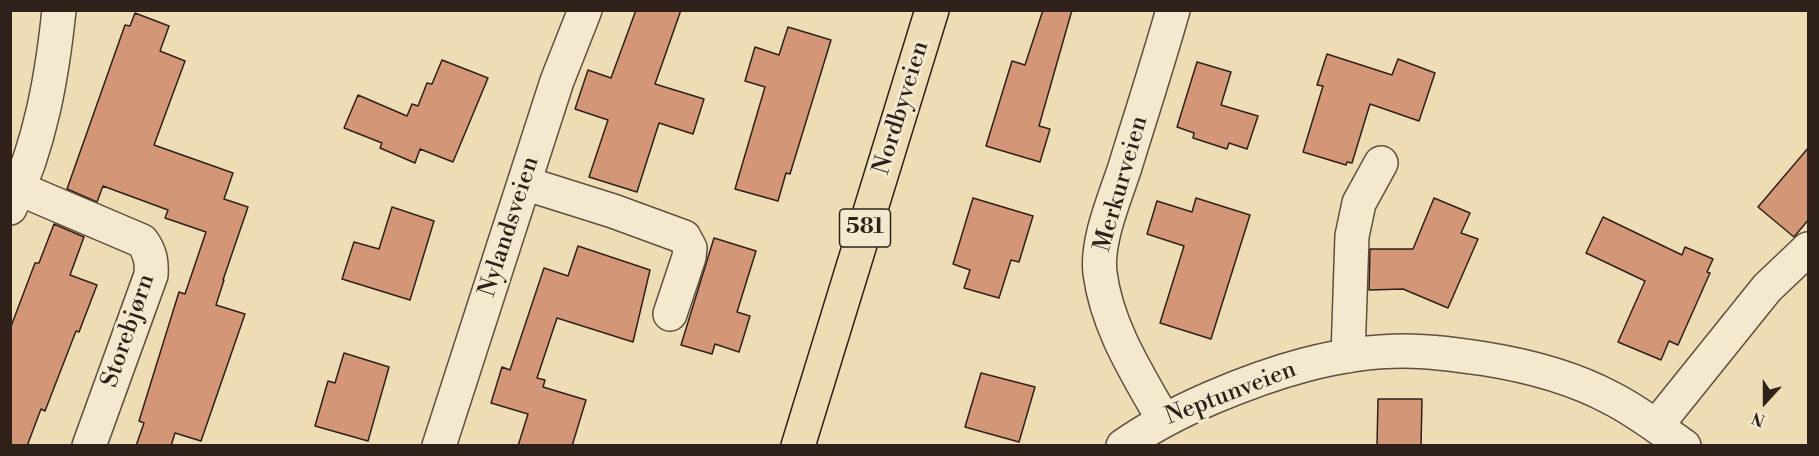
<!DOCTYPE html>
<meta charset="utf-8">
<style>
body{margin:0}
#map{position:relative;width:1819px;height:456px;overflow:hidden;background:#eedcb4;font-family:"Libre Bodoni",serif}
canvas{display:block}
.frame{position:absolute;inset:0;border:12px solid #2f201a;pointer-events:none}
.north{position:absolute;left:1735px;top:372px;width:60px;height:60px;-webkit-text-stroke:4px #f4e8ce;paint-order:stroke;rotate:201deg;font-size:16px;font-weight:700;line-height:24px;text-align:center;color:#2f201a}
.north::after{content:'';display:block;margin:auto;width:21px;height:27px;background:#2f201a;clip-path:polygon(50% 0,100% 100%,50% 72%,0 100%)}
</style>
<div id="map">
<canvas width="1819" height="456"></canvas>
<div class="frame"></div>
<div class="north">N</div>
</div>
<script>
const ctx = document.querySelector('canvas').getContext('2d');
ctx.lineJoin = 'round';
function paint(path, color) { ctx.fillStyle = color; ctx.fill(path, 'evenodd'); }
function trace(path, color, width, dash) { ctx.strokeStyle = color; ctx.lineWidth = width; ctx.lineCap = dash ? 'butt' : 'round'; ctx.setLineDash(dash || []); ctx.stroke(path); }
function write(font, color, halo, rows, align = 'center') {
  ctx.font = font + ' "Libre Bodoni",serif'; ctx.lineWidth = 6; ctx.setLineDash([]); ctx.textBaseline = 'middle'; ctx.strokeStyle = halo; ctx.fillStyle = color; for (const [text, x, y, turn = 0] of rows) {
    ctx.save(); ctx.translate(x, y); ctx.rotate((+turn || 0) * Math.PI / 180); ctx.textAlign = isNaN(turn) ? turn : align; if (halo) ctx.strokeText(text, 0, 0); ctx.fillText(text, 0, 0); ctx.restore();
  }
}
const building = new Path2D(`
 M636 10H681L655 84 704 99 693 134 659 123 637 192 589 177 608 120 575 109 588 70 611 78Z
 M1043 10H1072L1039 126 1050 129 1040 162 986 146 1012 61 1025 65Z
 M135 13 169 26 160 51 185 61 154 145 233 173 224 199 248 207 223 280H224L216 305 245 314 201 441 175 433 171 446H136L144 423 139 421 179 292 185 294 206 232 165 218 168 210 103 186 97 202 67 189 125 25 130 26Z
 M788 27 831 40 790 174 786 173 778 201 735 189 765 87 745 81 755 47 779 55Z
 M1327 54 1392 75 1398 59 1435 73 1419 121 1370 104 1352 163 1347 162 1346 165 1303 152 1323 86 1317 85Z
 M442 60 488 78 453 162 420 149 415 163 380 148 382 143 344 128 358 95 407 116 412 104 418 106 427 83 432 84Z
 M1197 62 1231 72 1221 105 1258 116 1247 149 1229 143 1227 149 1193 138 1194 133 1177 127Z
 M1809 147V219L1794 237 1758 207Z
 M973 198 1033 216 1019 262 1011 260 999 298 964 288 970 270 953 264Z
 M1196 198 1250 215 1211 339 1160 323 1184 246 1147 234 1157 201 1192 212Z
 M1434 198 1470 213 1461 233 1478 239 1448 308 1403 289 1369 290 1370 249H1413Z
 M392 207 434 221 410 300 342 279 354 242 379 249Z
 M1603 217 1682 255 1685 247 1713 259 1707 272 1710 273 1678 345 1669 341 1661 360 1618 342 1645 281 1586 253Z
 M54 224 84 237 70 275 97 285 79 332 76 331 45 411 41 409 27 446H10V329L35 263H39Z
 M714 238 756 251 737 312 750 316 739 352 715 344 712 354 681 345Z
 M578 246 650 270 633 342 557 318 537 378 545 380 543 387 586 400 572 446H518L528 414 491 403 502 367 510 370 544 268 568 276Z
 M344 353 389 367 368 441 315 426 328 381 335 383Z
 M981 373 1035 387 1019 442 965 427Z
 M1378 399H1422L1421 446H1377Z`);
paint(building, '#d39777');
trace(building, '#2f201a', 1.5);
const minor = new Path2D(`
 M524 183 613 211 684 237 690 248 689 257 670 314
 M20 189 142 241C150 252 152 261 151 275L89 446
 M10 208C40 146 52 78 59 10
 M1348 356 1352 236 1359 203 1381 163
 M1163 419C1137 373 1107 327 1100 273 1096 241 1115 198 1125 167 1141 115 1158 63 1173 10
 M1656 426 1767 288 1808 249
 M439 446 557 81 585 10
 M1123 446C1151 426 1179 412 1211 398 1272 372 1337 351 1404 351 1432 351 1459 355 1486 359 1529 366 1572 377 1611 398 1637 411 1660 429 1684 446`);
const major = new Path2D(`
 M798 446 932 10`);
trace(minor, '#5f4f40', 36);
trace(major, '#2f201a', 36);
trace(minor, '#f4e8ce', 33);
trace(major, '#eedcb4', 33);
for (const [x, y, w] of [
 [865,228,51]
]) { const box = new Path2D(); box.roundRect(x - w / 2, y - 19, w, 38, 4.5); ctx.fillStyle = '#f4e8ce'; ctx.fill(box); trace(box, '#2f201a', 1.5); }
write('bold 22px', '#2f201a', null, [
 ["581",865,228]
]);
write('24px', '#2f201a', '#f4e8ce', [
 ["Nordbyveien",902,108,-73],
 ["Merkurveien",1122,184,-74],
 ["Nylandsveien",510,227,-72],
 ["Storebjørn",129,331,-71],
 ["Neptunveien",1231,394,-21]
]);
</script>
